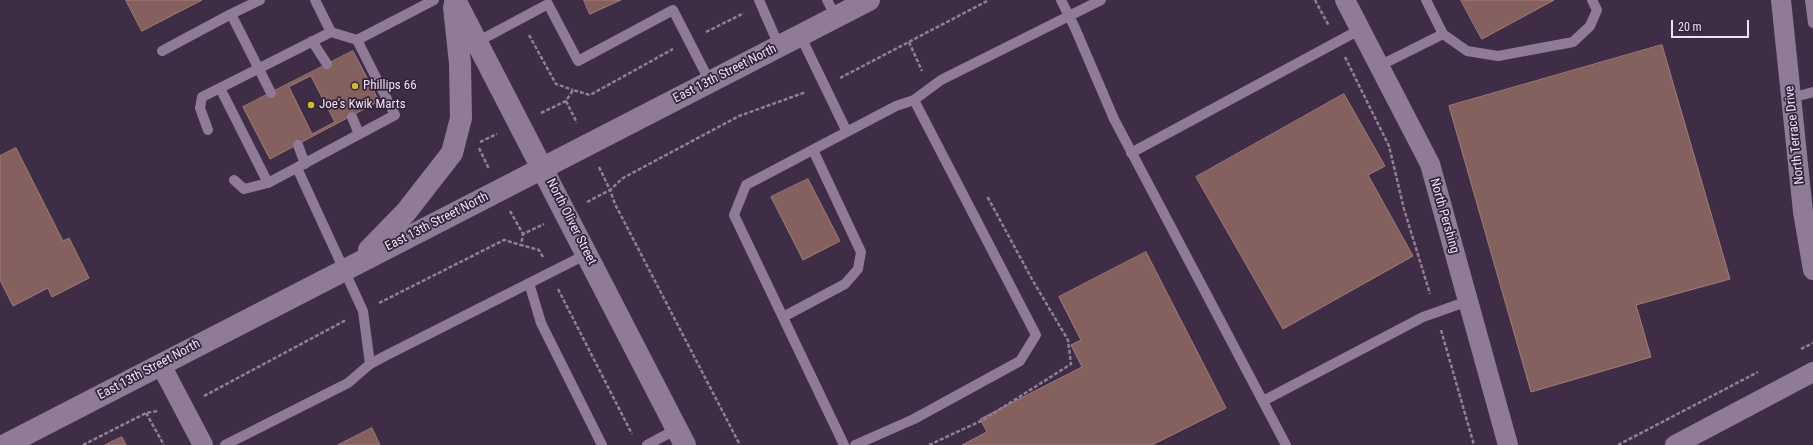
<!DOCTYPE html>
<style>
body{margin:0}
#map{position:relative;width:1813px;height:445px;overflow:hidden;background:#3e2d45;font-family:"Roboto Condensed",sans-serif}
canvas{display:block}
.scale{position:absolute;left:1671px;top:20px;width:78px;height:18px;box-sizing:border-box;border:2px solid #ede2f1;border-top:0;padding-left:5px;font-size:12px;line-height:14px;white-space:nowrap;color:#ede2f1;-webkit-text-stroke:3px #34233a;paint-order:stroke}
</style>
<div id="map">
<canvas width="1813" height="445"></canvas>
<div class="scale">20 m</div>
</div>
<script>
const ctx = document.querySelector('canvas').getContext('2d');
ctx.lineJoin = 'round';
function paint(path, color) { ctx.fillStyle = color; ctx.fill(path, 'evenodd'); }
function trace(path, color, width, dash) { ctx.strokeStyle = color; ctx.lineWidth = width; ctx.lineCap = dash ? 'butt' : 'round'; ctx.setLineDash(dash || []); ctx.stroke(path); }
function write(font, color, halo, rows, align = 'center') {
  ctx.font = font + ' "Roboto Condensed",sans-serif'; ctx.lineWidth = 3.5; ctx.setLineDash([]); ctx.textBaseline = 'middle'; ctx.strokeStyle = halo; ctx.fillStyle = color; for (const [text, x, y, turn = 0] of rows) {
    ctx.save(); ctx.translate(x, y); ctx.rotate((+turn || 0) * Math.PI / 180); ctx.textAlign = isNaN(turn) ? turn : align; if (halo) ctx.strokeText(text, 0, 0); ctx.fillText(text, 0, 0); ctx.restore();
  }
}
const building = new Path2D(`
 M126 0H202L142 31Z
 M584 0H621L590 14Z
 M1461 0H1554L1482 39Z
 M1662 45 1730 279 1636 305 1651 357 1531 392 1449 106Z
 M353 51 379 101 270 159 243 107Z
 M311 76 335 122 312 134 289 87Z
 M1344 94 1385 166 1368 175 1413 256 1283 329 1196 177Z
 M16 148 63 241 69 238 89 278 52 297 48 288 13 306 0 280V156Z
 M808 179 840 241 803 260 771 197Z
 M1146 252 1226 408 1152 445H962L987 432 980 419 1082 367 1071 345 1081 340 1059 297Z
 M372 428 380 445H338Z
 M122 437 126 445H105Z`);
paint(building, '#84605f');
trace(building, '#a17c7a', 1);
trace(new Path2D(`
 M1315 0 1329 26
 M706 32 744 13
 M529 35 556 84 573 90
 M909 42 922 71
 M1345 57 1389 146 1404 209 1430 294
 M840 78 989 0
 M566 101 577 123
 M541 113 566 101 573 90 590 95 673 49
 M480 142 497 134
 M479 148 489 169
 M599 167 610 190 623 178 739 116 806 92
 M587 202 610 190 615 204 740 445
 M510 211 523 234
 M543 257 539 250 521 245 523 234 544 224
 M558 289 632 434
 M379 303 504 240 521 245
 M1441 330 1474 445
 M1801 349 1813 343
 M204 396 346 320
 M146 413 164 445
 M83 445 146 413 158 411
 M929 445 983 420 1071 364 1068 340 1033 281 987 196
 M1618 445 1758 372`), '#8f8195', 2.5, [4, 2]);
trace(new Path2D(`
 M260 0 231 14 271 93
 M315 0 331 32 357 40 395 115 268 183 220 88 331 32
 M759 0 779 46
 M827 0 836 17
 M1061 0 1075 28 1114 119 1286 445
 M1810 0 1813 23
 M1443 34 1467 51 1498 56 1573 42 1590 26 1597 10 1592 0
 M800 35 847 132
 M357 40 434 0
 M312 41 327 64
 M477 42 548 4 578 61 673 10 710 82
 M162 51 231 14
 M1379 66 1443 34 1426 0
 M1791 98 1813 92
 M914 100 941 80 1101 0
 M352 117 359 134
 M208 130 200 108 202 97 220 88
 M298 145 305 164
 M1131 153 1361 29
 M297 168 363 311 370 364
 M234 180 244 189 268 183
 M529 283 541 323 602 445
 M783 317 845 284 858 269 861 252 813 150
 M1263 401 1423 317 1468 301
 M225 445 348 383 370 364 387 355 587 254
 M647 445 677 429
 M844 445 734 215 746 185 896 106 914 100 1036 335 1020 361 914 419 855 445`), '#8f7b97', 10);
trace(new Path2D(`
 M1345 0 1430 164 1508 445
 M1781 0 1803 212 1813 270
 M161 365 203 445
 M1675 445 1813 372`), '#8f7b97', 20);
trace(new Path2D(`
 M455 0 685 445
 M369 250 406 212 452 153 461 118 460 63 454 7
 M5 445 869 0`), '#8f7b97', 22);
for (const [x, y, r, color] of [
 [355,86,4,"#cfb837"],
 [311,105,4,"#cfb837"]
]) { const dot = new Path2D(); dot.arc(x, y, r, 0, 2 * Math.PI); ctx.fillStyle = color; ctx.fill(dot); trace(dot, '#34233a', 1.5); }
write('13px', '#ede2f1', '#34233a', [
 ["East 13th Street North",725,74,-27],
 ["North Terrace Drive",1795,135,-96],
 ["North Pershing",1444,216,74],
 ["East 13th Street North",437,222,-27],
 ["North Oliver Street",571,222,63],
 ["East 13th Street North",149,370,-28]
]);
write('13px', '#ede2f1', '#34233a', [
 ["Phillips 66",363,86],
 ["Joe's Kwik Marts",319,105]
], 'left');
</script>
